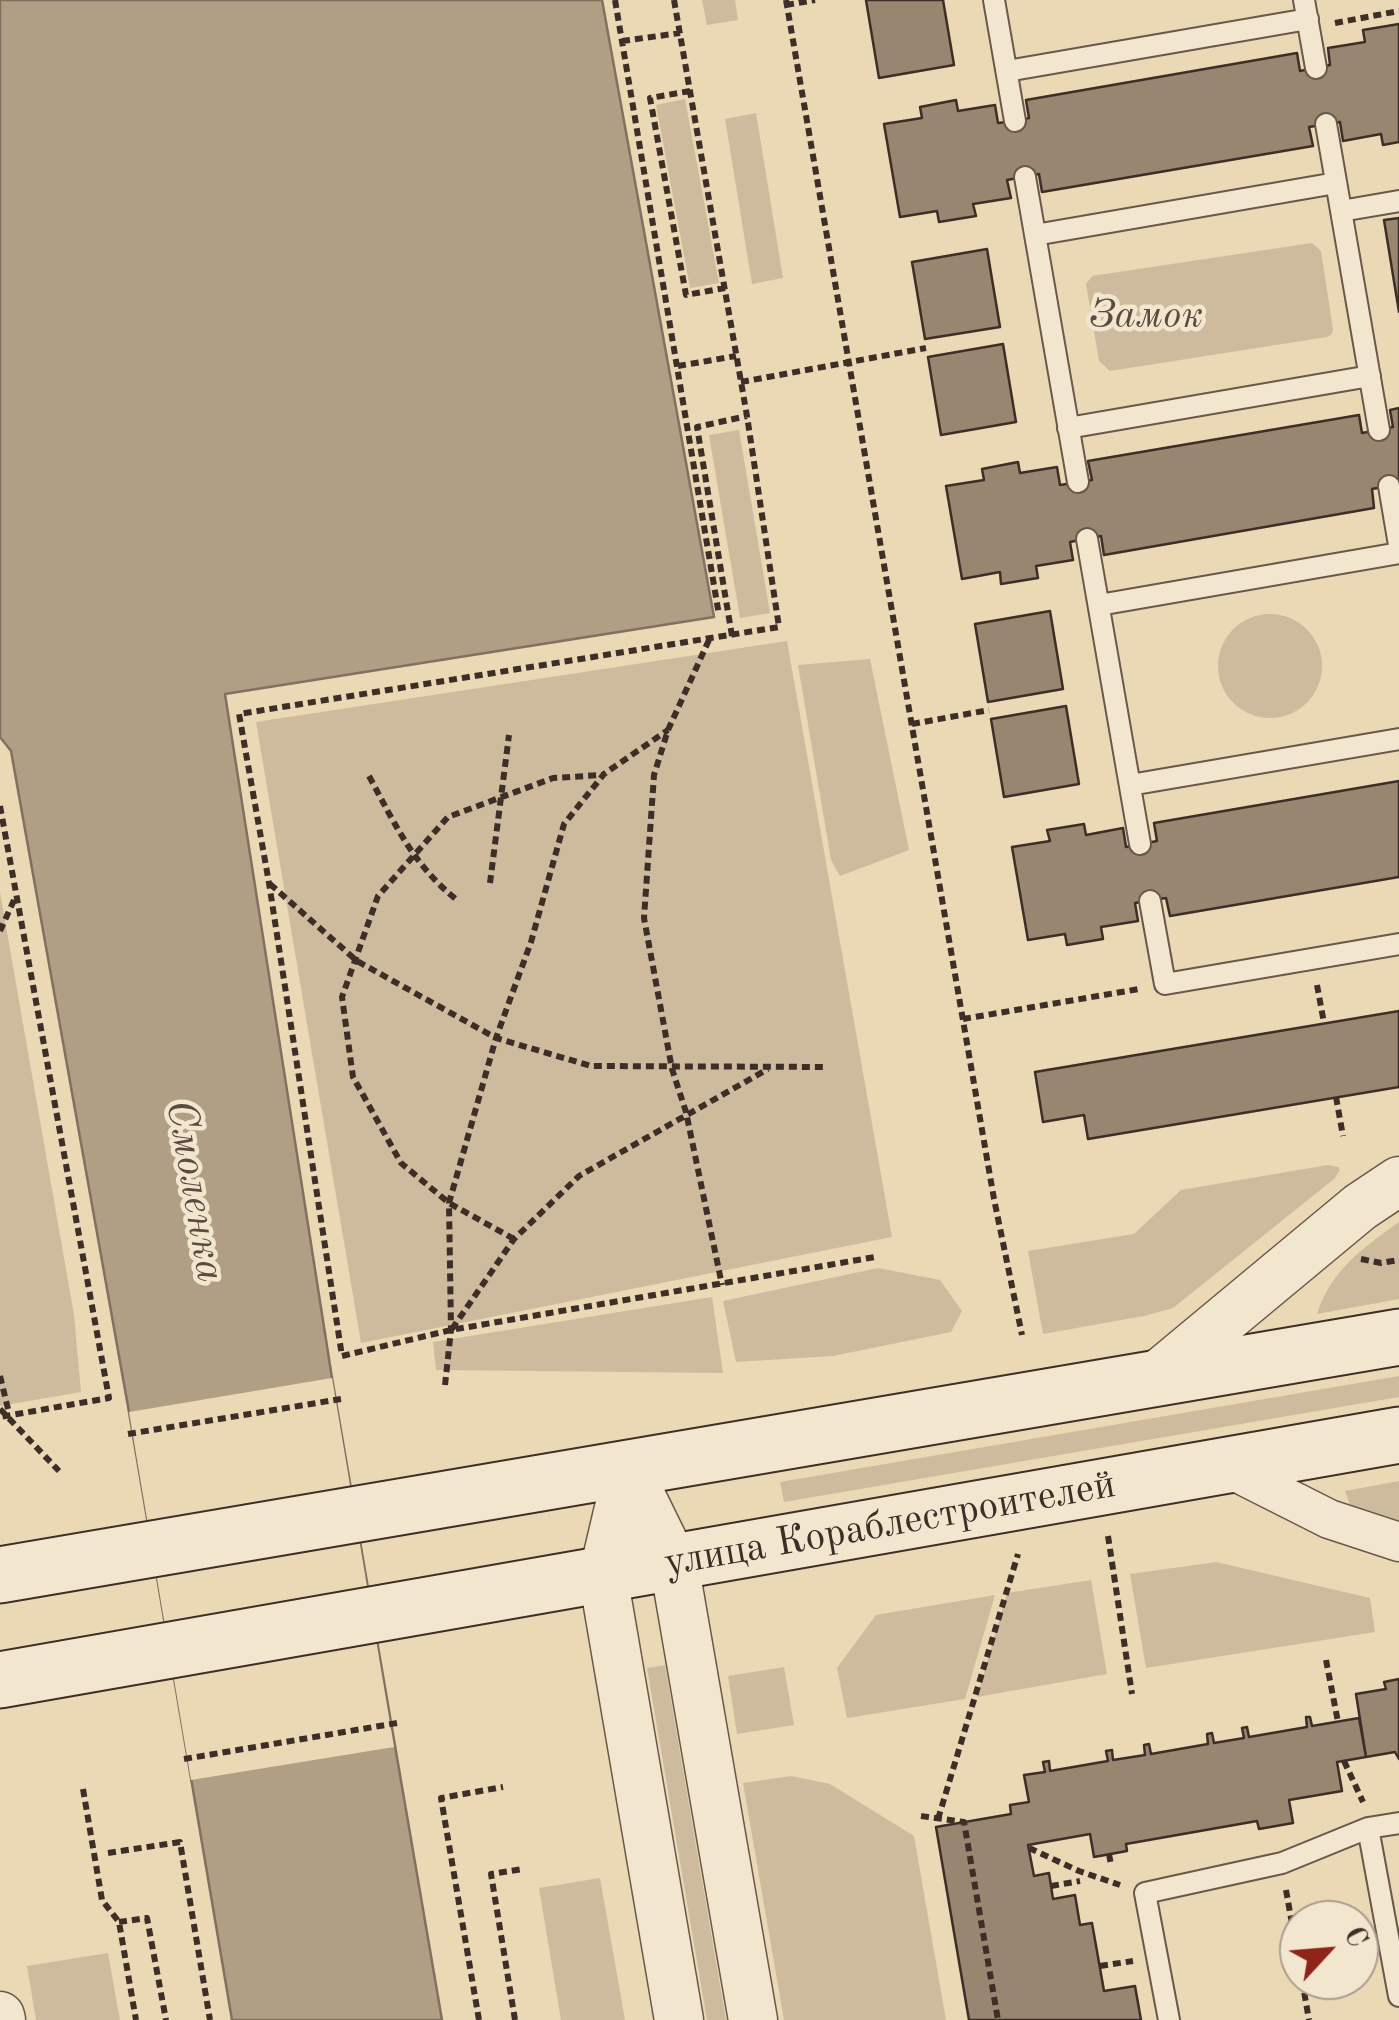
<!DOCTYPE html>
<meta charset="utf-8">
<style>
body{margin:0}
#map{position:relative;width:1399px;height:2020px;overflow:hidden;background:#ebd8b5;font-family:"Old Standard TT",serif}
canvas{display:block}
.north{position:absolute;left:1279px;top:1900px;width:100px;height:100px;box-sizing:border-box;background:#f2e6cf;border:2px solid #aa9c8c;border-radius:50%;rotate:64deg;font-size:28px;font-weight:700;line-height:40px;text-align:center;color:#3e2e28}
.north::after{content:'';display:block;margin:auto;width:35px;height:45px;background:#8f2418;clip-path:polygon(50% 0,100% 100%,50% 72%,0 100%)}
</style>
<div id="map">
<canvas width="1399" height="2020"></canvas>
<div class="north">С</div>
</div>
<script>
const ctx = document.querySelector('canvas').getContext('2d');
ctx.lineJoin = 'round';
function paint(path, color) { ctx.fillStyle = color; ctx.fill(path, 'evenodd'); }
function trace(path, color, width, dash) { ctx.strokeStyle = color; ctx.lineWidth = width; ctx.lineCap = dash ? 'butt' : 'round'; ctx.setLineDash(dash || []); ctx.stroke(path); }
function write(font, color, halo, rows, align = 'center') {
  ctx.font = font + ' "Old Standard TT",serif'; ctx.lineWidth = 9; ctx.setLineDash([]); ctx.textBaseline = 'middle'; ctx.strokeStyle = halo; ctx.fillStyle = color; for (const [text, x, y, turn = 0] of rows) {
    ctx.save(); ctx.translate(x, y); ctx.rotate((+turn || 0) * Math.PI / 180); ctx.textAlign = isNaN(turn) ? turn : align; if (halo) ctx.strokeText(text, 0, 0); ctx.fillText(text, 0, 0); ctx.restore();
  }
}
paint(new Path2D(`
 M702 0H735L738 20 707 25Z
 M685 99 719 283 690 288 656 105Z
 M756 113 783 278 752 284 725 119Z
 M1312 243 1321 251 1333 329 1332 334 1327 337 1110 371 1099 361 1086 284 1092 276Z
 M739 430 770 613 740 618 709 435Z
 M1218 666a52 52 0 1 1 104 0a52 52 0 1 1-104 0Z
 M787 641 892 1237 361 1343 256 722Z
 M870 659 909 850 840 876 831 860 798 665Z
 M0 892 74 1315 81 1392 0 1406Z
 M1328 1165 1338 1167 1340 1170 1334 1179 1173 1308 1144 1316 1043 1334 1028 1251 1134 1234 1181 1190Z
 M1399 1222V1299L1317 1314C1331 1270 1363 1248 1399 1222Z
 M878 1268 940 1280 962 1311 951 1332 833 1356 736 1362 723 1301Z
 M712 1297 723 1373 436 1370 433 1342Z
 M1399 1376V1397L784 1502 780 1482Z
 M1399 1481V1525L1351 1508 1345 1491Z
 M1216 1562 1370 1598 1375 1632 1146 1668 1130 1574Z
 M1091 1580 1107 1674 977 1697 1007 1593Z
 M995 1595 965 1699 847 1718 837 1668 876 1615Z
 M665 1665 726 2020H707L647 1668Z
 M784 1667 794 1725 737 1734 728 1676Z
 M791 1776 830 1784 914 1836 946 2020H784L743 1783Z
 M600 1878 625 2020H561L539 1888Z
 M108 1953 120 2020H36L27 1966Z`), '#cebb9d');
const water = new Path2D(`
 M0 0H602L714 617 225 694 332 1378 442 2020H232L129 1412 11 751 0 737Z`);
paint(water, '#b09e85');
trace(water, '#827160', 2.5);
paint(new Path2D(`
 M332 1378 394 1747 191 1780 129 1412Z`), '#ebd8b5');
const building = new Path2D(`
 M866 0H943L954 65 879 78Z
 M1399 24V142L1383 145 1381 134 1343 141 1340 122 1309 127 1313 146 1042 192 1039 174 1007 180 1011 198 973 204 976 216 939 222 937 211 900 217 884 124 922 118 920 107 956 100 958 111 995 105 998 123 1015 121 1029 118 1026 100 1297 53 1300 71 1330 65 1328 48 1365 42 1363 30Z
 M1399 218V312L1384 220Z
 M987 249 1000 327 925 339 912 262Z
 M1003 344 1016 422 941 435 928 357Z
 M1399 408V484L1372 489 1374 508 1104 555 1101 536 1070 542 1073 560 1036 566 1038 578 1001 584 1000 572 962 579 946 486 984 480 982 469 1018 462 1020 473 1057 467 1060 485 1092 480 1088 461 1359 415 1362 433 1393 427 1390 410Z
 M1050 611 1063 689 988 702 975 624Z
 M1066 706 1079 784 1004 797 991 719Z
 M1399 781V877L1170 916 1166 898 1135 903 1138 921 1101 927 1103 939 1067 945 1065 934 1028 940 1012 847 1050 841 1047 830 1084 824 1086 835 1123 828 1126 847 1157 841 1154 823Z
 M1399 1011V1087L1088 1139 1084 1115 1043 1122 1035 1072Z
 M1399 1679V1759L1395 1752 1366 1757 1356 1694 1386 1689 1384 1682Z
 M1306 1717H1310L1312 1726 1359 1718 1366 1757 1337 1762 1342 1791 1289 1800 1293 1823 1259 1829 1257 1821 1126 1844 1127 1851 1094 1857 1090 1834 1028 1845 1034 1876 1049 1873 1053 1899 1075 1895 1080 1925 1092 1923 1104 1991 1135 1986 1141 2020H969L936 1827 1011 1814 1010 1805 1029 1802 1024 1775 1045 1772 1043 1762 1049 1761 1050 1771 1108 1761 1106 1751 1112 1750 1113 1760 1145 1755 1144 1745 1149 1744 1151 1754 1208 1744 1207 1734 1212 1733 1214 1743 1244 1738 1242 1728 1247 1727 1249 1737 1307 1727Z`);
paint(building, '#988671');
trace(building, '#3e2e28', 2.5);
const service = new Path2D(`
 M994 0 1015 121
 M1304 0 1316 68
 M1007 71 1308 19
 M1326 124 1379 430
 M1025 177 1078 482
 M1341 211 1399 201
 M1035 235 1336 183
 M1068 428 1370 376
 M1389 486 1399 545
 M1087 539 1140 844
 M1099 605 1399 553
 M1130 785 1399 739
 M1150 901 1165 984 1399 944
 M1368 1828 1399 1996
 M1169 2020 1145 1893 1282 1863 1368 1828 1399 1823`);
const minor = new Path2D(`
 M1224 1466 1329 1519 1399 1542`);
const tertiary = new Path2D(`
 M1153 1379 1360 1207 1399 1181
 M628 1470 674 1564 753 2020
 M628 1470 603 1576 679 2020
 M0 2016 1 2020`);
const secondary = new Path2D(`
 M0 1575 1399 1337
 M0 1680 1399 1435`);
trace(service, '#69584b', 24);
trace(minor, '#69584b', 41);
trace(tertiary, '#69584b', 51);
trace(secondary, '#3e2e28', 59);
trace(new Path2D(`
 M615 0 719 615
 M674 0 747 416 779 627 239 714 269 883 342 1356 451 1330 875 1257
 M786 0 994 1199 1022 1335
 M786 5 815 0
 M1335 23 1399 11
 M622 41 680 33
 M690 91 650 98 686 295 725 288
 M678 366 736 356
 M741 382 926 348
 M732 636 697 427 747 416
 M709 640 668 730 654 775 644 918 672 1069 686 1112 722 1285
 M912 724 989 710
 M369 776C395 824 413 865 457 900
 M0 806 109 1398 0 1417
 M490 883 509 735
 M270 884 357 961 496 1038 591 1066 827 1067
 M0 931 15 898
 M1317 985 1324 1023
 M963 1019 1139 989
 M1336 1097 1343 1136
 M514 1239 449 1203 401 1163 353 1077 342 997 378 896 448 817 553 778 602 775
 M1361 1259 1381 1263 1399 1260
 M452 1329 514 1239 579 1176 768 1069
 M0 1376 9 1413
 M445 1385 451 1330 449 1203 496 1038 531 942 564 824 604 774 668 730
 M0 1409 59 1471
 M128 1434 341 1399
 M1108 1536 1132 1694
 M1326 1660 1338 1722
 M184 1759 397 1723
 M1344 1761 1363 1802
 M83 1789 102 1900 119 1922 136 2020
 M921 1816 964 1822 998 2020
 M938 1819 1018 1554
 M1029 1848 1079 1871 1120 1885
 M108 1853 180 1842 210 2020
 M1109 1854 1111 1865
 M1051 1886 1080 1881
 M1286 1890 1299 1963
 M119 1922 147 1918 166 2020
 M1100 1966 1133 1961
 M1302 1980 1309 2020
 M479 2020 441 1798 503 1787
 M515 2020 491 1874 523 1869`), '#3e2e28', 6, [8, 5]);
trace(service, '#f2e6cf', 20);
trace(minor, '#f2e6cf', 38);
trace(tertiary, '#f2e6cf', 48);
trace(secondary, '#f2e6cf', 55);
write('italic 40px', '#5b4a3f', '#f2e6cf', [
 ["Замок",1146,317]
]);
write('40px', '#3e2e28', '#f2e6cf', [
 ["улица Кораблестроителей",890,1525,-10]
]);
write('italic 42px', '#5a4a3f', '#f2e6cf', [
 ["Смоленка",194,1191,80]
]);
</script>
